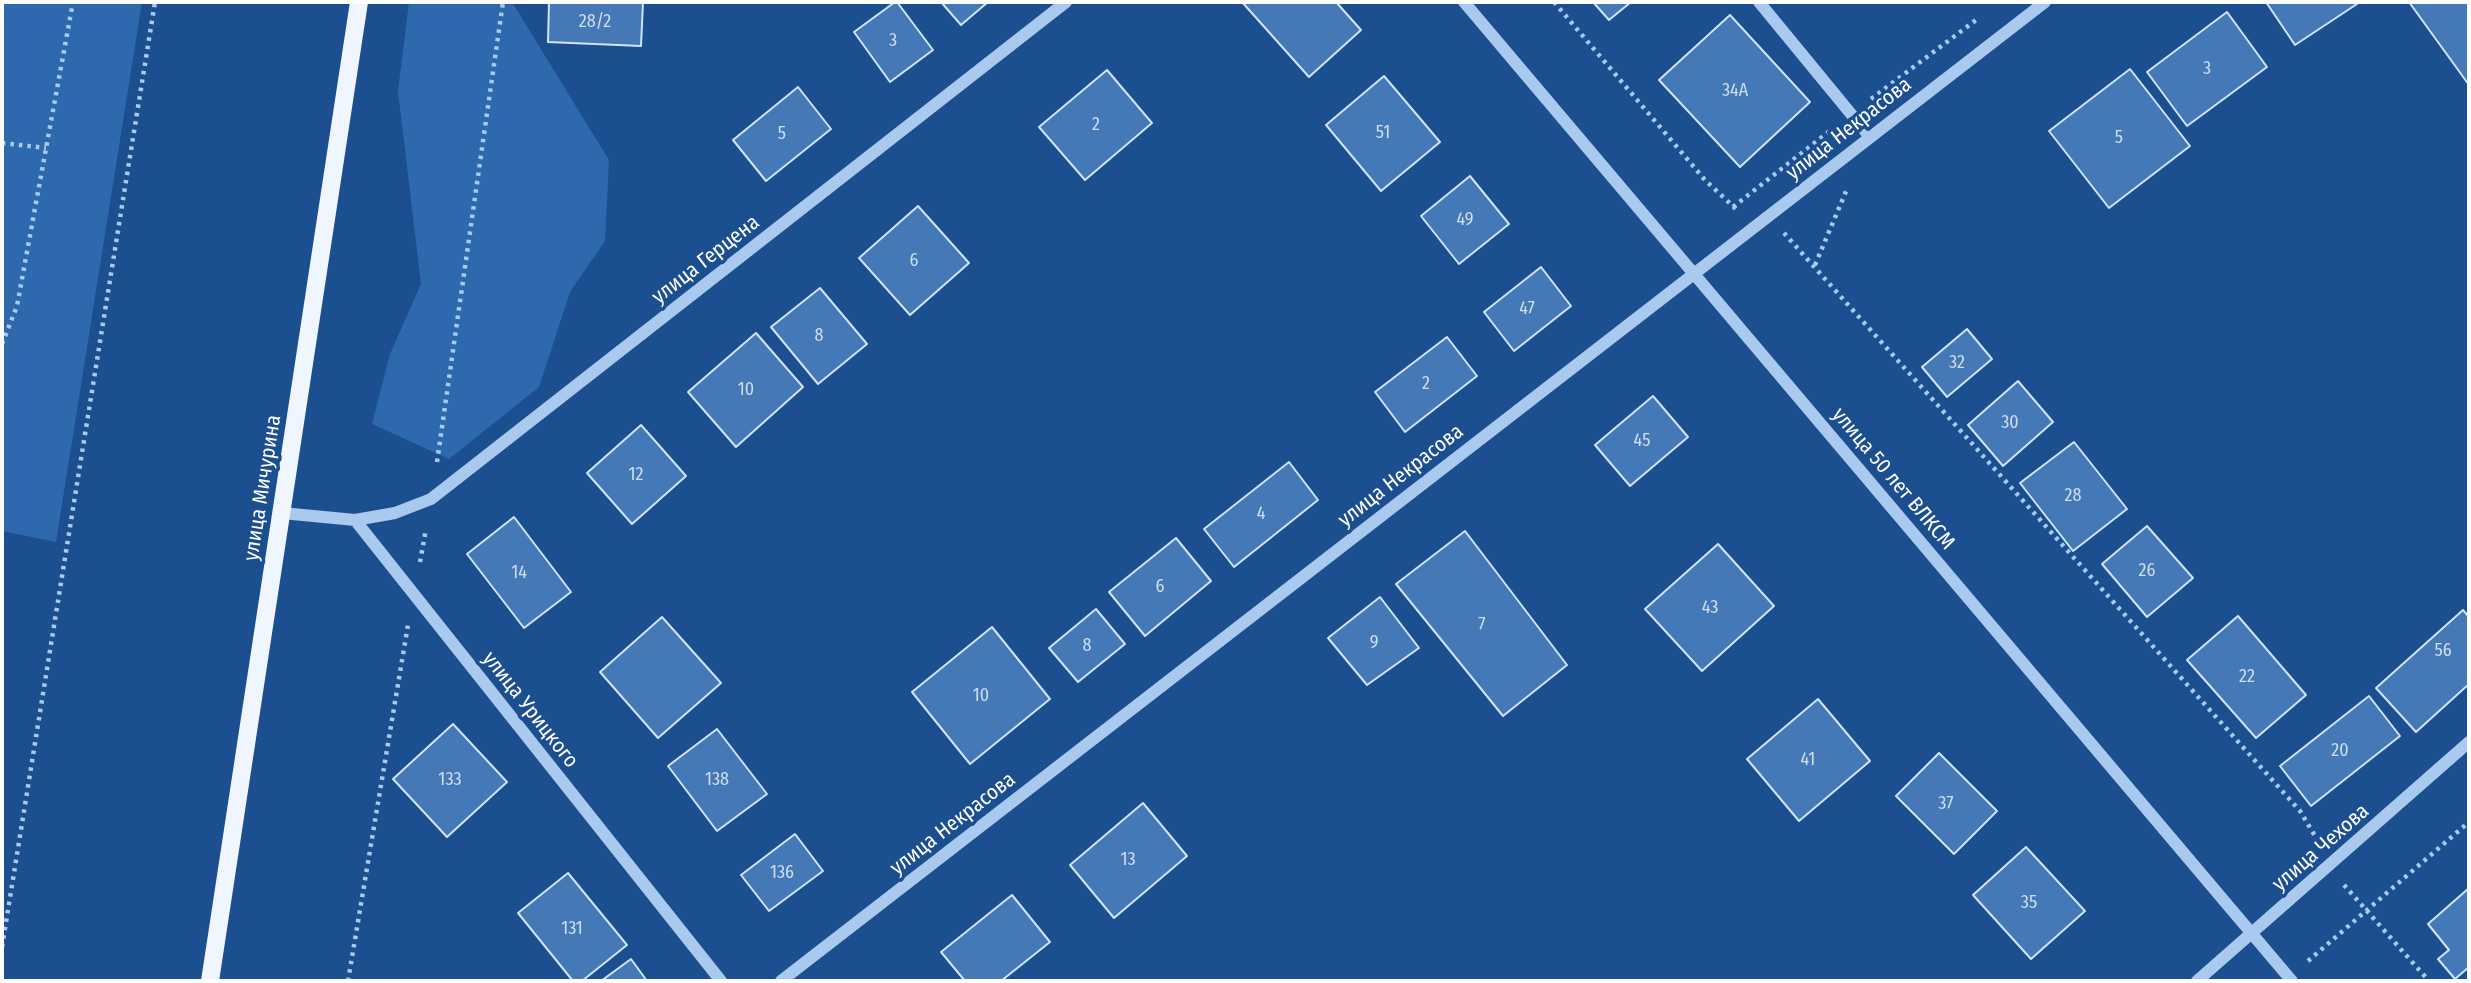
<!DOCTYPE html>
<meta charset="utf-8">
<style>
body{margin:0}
#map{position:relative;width:2471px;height:983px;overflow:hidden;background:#1b4f8f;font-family:"Fira Sans Condensed",sans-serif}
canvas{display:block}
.frame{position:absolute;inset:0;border:4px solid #fff;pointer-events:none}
</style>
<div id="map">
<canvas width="2471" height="983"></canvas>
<div class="frame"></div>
</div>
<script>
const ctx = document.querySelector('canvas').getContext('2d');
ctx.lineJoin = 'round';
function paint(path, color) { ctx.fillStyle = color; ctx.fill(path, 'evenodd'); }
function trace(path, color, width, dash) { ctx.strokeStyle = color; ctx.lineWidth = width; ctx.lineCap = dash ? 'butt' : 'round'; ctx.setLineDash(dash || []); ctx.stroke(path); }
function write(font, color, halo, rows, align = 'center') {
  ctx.font = font + ' "Fira Sans Condensed",sans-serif'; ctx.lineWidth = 7; ctx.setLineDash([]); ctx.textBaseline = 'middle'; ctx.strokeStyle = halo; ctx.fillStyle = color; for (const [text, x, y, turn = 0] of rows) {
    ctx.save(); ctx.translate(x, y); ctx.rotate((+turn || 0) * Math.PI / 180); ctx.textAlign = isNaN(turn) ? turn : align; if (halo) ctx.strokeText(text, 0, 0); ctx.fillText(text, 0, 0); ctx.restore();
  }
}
paint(new Path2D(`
 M2 2H142L56 542 2 531Z
 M409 2H512L609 160 605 241 570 292 539 387 449 459 372 424 390 354 421 284 398 91Z`), '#2e69ad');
const building = new Path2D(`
 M549 2H643L641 46 548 42Z
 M895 2H897L933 50 890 82 854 32Z
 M941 2H988L961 25Z
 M1242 2H1336L1361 30 1309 77Z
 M1593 2H1631L1609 20Z
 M2266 2H2360L2295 45Z
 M2409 2H2469V85Z
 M2227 12 2267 67 2187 126 2147 72Z
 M1730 15 1810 102 1740 167 1659 80Z
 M2130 69 2190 146 2109 208 2049 131Z
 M1107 70 1152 123 1085 180 1039 127Z
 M1384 76 1440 142 1381 191 1326 125Z
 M798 87 831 129 766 181 733 140Z
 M1470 176 1509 224 1459 264 1421 216Z
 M918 206 969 263 910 315 859 258Z
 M1541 267 1571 306 1514 351 1484 312Z
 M820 288 867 344 818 384 771 327Z
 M1967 329 1992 359 1947 397 1922 367Z
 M756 333 803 387 736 447 688 392Z
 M1447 337 1477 376 1405 432 1375 392Z
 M2018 381 2053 422 2003 466 1968 425Z
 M1653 396 1688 437 1630 486 1595 445Z
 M641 425 686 476 632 524 587 473Z
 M2074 442 2127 509 2073 551 2020 483Z
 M1289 462 1318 500 1234 567 1204 529Z
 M514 517 571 592 524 628 467 554Z
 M2147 526 2193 578 2147 617 2102 564Z
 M1465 531 1567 665 1503 716 1396 584Z
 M1176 538 1211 581 1145 636 1109 592Z
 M1718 544 1774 606 1702 671 1645 609Z
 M1380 597 1419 648 1367 685 1328 638Z
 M1096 609 1125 644 1078 682 1049 648Z
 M2463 610 2469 617V684L2416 732 2376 688Z
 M2238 616 2306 695 2256 738 2187 660Z
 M662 617 721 683 658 738 600 672Z
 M992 627 1050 699 970 764 912 692Z
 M2369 696 2400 736 2311 806 2280 766Z
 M1818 699 1870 761 1799 821 1747 759Z
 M453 724 507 782 447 837 393 779Z
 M717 729 767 794 717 831 668 766Z
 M1939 753 1997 811 1954 854 1896 796Z
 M1143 803 1187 856 1114 918 1070 865Z
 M795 834 823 871 769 911 741 875Z
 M2026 847 2085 911 2031 959 1973 895Z
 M568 873 627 945 582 981H573L518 913Z
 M2469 888V967L2455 979 2438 959 2449 950 2428 924Z
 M1012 895 1050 942 1001 981H965L941 952Z
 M631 959 647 981H601Z`);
paint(building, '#4478b7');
trace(building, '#cfe3fa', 2);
trace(new Path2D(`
 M1554 2 1705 180 1736 209
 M1871 99 1976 20
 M2 143 46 148
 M1733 207 1831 130
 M1784 233 2300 811 2318 841
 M1815 265 1847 189
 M2 344 17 306 73 2
 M437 462 503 2
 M420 562 426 529
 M2344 885 2429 981
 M2 947 155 2
 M2308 961 2469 822
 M348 981 408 625`), '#a9c9ee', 4.5, [3.5, 5]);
trace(new Path2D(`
 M1464 2 2292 981
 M1759 2 1870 137
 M282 513 355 520 721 981
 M355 520 395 513 431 499 1066 2
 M781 981 2045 2
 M2197 981 2469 742`), '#a9c9ee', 12);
trace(new Path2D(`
 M210 981 359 2`), '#f0f6ff', 18);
write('18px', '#d0dded', null, [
 ["28/2",595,22],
 ["3",893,41],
 ["3",2207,69],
 ["34А",1735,91],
 ["2",1096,125],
 ["51",1383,133],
 ["5",782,134],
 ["5",2119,138],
 ["49",1465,220],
 ["6",914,261],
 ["47",1527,309],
 ["8",819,336],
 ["32",1957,363],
 ["2",1426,384],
 ["10",746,390],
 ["30",2010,423],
 ["45",1642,441],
 ["12",636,475],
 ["28",2073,496],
 ["4",1261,514],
 ["26",2147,571],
 ["14",519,573],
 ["6",1160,587],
 ["43",1710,608],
 ["7",1482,625],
 ["9",1374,643],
 ["8",1087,646],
 ["56",2443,651],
 ["22",2247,677],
 ["10",981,696],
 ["20",2340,751],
 ["41",1808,760],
 ["133",450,780],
 ["138",717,780],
 ["37",1946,804],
 ["13",1128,860],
 ["136",782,873],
 ["35",2029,903],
 ["131",572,929]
]);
write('21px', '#fff', '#1b4f8f', [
 ["улица Некрасова",1849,129,-38],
 ["улица Герцена",706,260,-38],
 ["улица Некрасова",1401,476,-38],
 ["улица 50 лет ВЛКСМ",1893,479,50],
 ["улица Мичурина",263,488,-81],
 ["улица Урицкого",530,710,52],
 ["улица Некрасова",953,824,-38],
 ["улица Чехова",2321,848,-41]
]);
</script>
